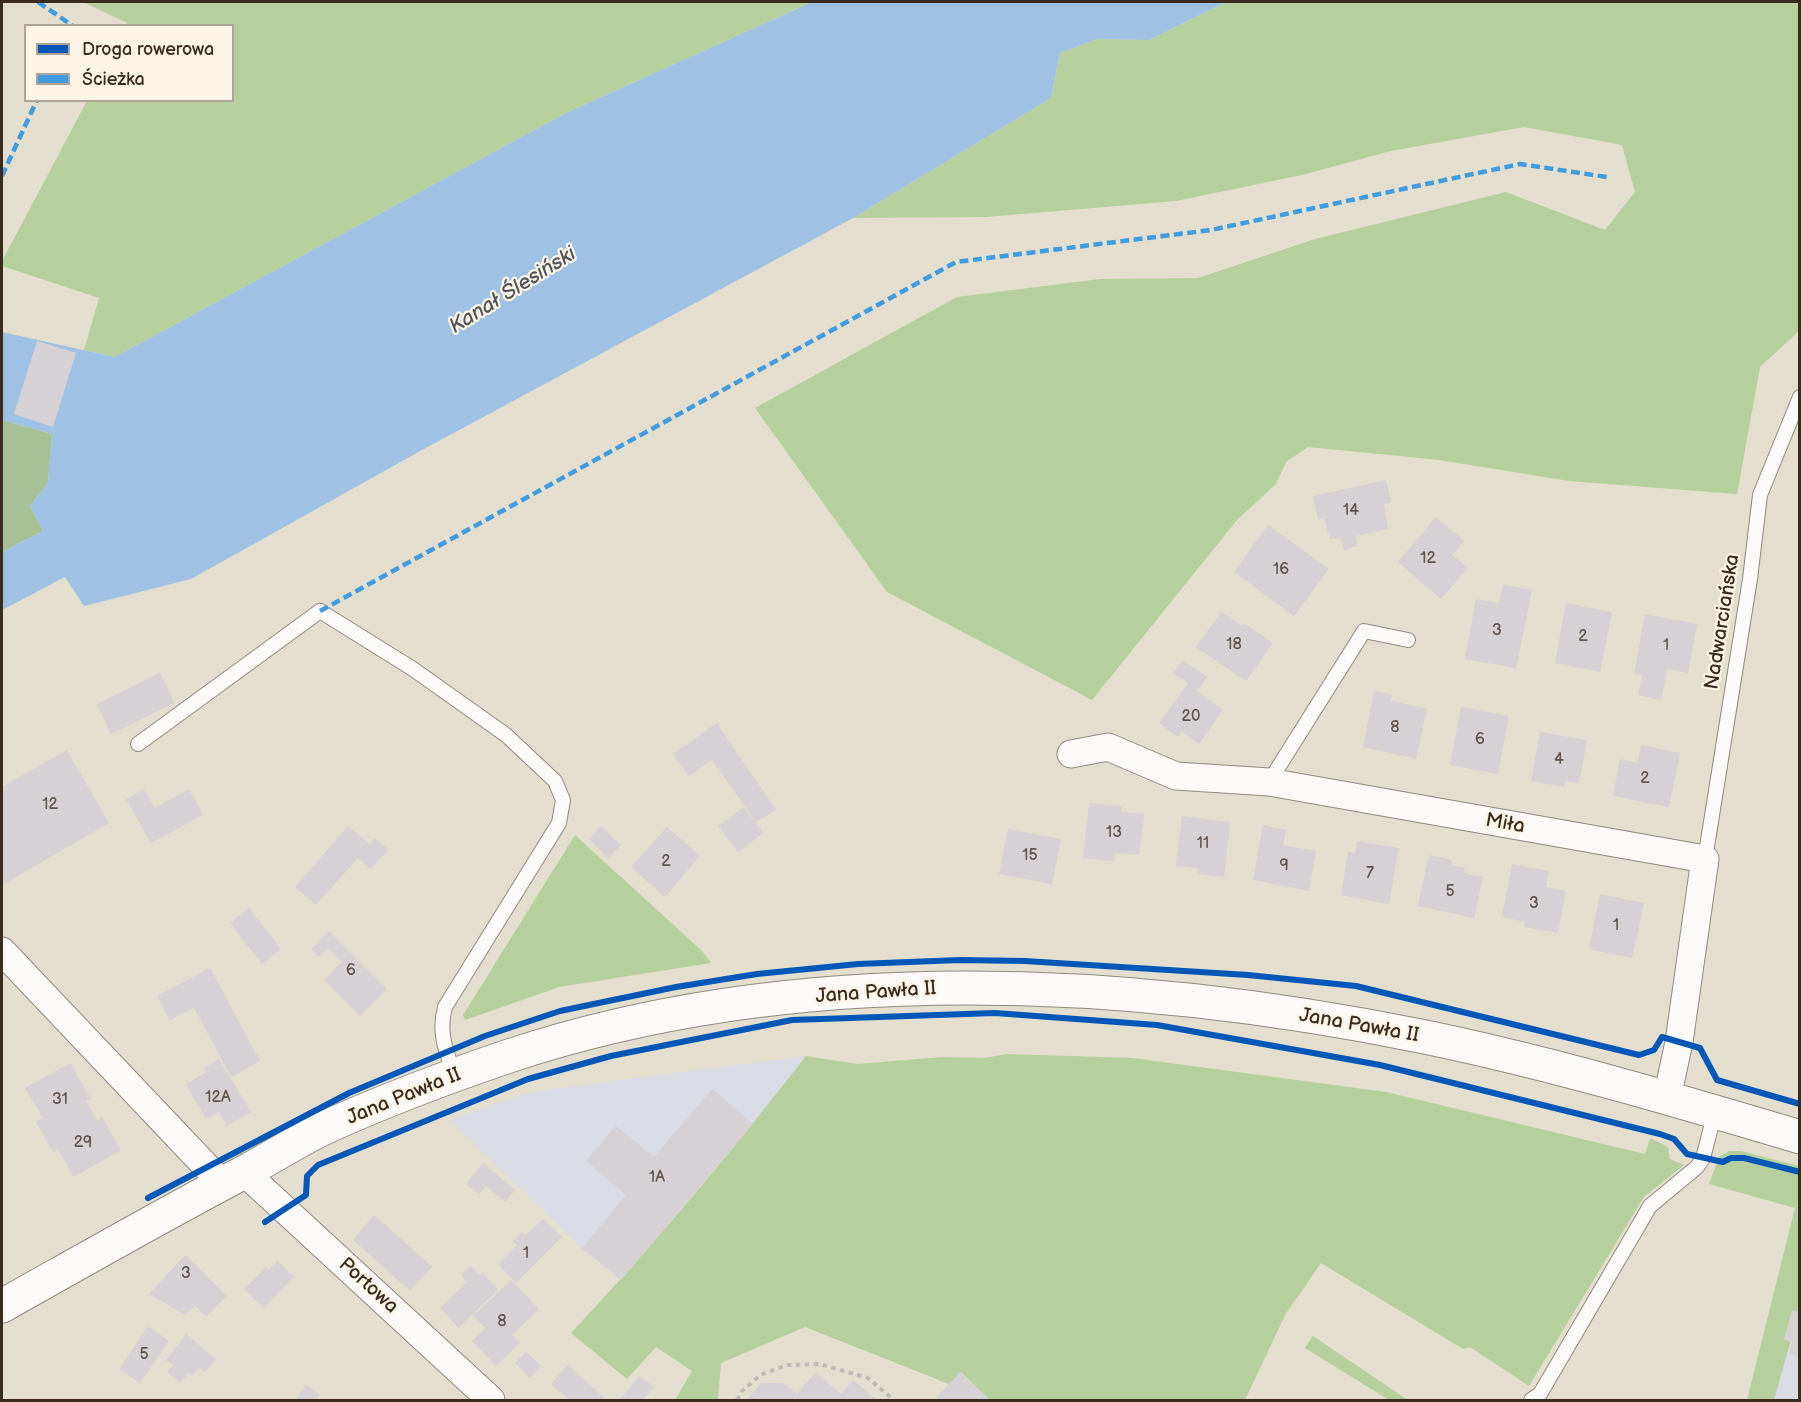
<!DOCTYPE html>
<meta charset="utf-8">
<style>
body{margin:0}
#map{position:relative;width:1801px;height:1402px;overflow:hidden;background:#e3decd;font-family:"Balsamiq Sans",sans-serif}
canvas{display:block}
.frame{position:absolute;inset:0;border:3px solid #3b2a1e;pointer-events:none}
.legend{position:absolute;left:24px;top:24px;width:210px;height:78px;box-sizing:border-box;background:#fcf5e5;border:2px solid #afa495;margin:0;padding:8px 10px;list-style:none;font-size:18px;color:#3b2a1e}
.legend li{display:flex;align-items:center;gap:12px;height:30px}
.legend b{width:30px;border:2px solid #afa495}
</style>
<div id="map">
<canvas width="1801" height="1402"></canvas>
<div class="frame"></div>
<ul class="legend">
<li><b style="height:8px;background:#0057b8"></b>Droga rowerowa</li>
<li><b style="height:8px;background:#3f9ce0"></b>Ścieżka</li>
</ul>
</div>
<script>
const ctx = document.querySelector('canvas').getContext('2d');
ctx.lineJoin = 'round';
function paint(path, color) { ctx.fillStyle = color; ctx.fill(path, 'evenodd'); }
function trace(path, color, width, dash) { ctx.strokeStyle = color; ctx.lineWidth = width; ctx.lineCap = dash ? 'butt' : 'round'; ctx.setLineDash(dash || []); ctx.stroke(path); }
function write(font, color, halo, rows, align = 'center') {
  ctx.font = font + ' "Balsamiq Sans",sans-serif'; ctx.lineWidth = 4.5; ctx.setLineDash([]); ctx.textBaseline = 'middle'; ctx.strokeStyle = halo; ctx.fillStyle = color; for (const [text, x, y, turn = 0] of rows) {
    ctx.save(); ctx.translate(x, y); ctx.rotate((+turn || 0) * Math.PI / 180); ctx.textAlign = isNaN(turn) ? turn : align; if (halo) ctx.strokeText(text, 0, 0); ctx.fillText(text, 0, 0); ctx.restore();
  }
}
paint(new Path2D(`
 M806 1056 753 1124 621 1280 582 1248 450 1120 530 1092Z
 M1799 1209V1400H1747Z`), '#d9dbe5');
paint(new Path2D(`
 M83 2H812L566 113 115 357 84 350 99 298 2 266V261L87 101 232 100V26L126 25 127 23Z
 M1226 2H1799V331L1760 367 1737 494 1569 481 1439 460 1308 447 1286 462 1276 484 1237 520 1092 700 887 592 755 408 957 297 1100 279 1198 278 1315 239 1506 192 1605 230 1635 192 1622 145 1524 127 1391 151 1302 175 1176 201 986 217 853 218 1051 98 1060 53 1097 39 1149 40Z
 M575 835 702 951 711 963 559 987 465 1020 463 1015Z
 M1007 1054 1133 1058 1386 1092 1645 1154 1650 1138 1668 1147 1670 1159 1684 1165 1644 1197 1529 1386 1470 1347 1463 1349 1321 1263 1285 1315 1245 1400H990L961 1372 949 1384 805 1327 721 1363 718 1400H675L692 1371 656 1347 627 1379 571 1333C654 1245 732 1151 806 1056L857 1064 942 1057 984 1058Z
 M1729 1151H1741L1799 1166V1311L1774 1400H1747L1795 1208 1709 1184 1719 1157Z
 M1313 1336 1408 1400H1389L1305 1348Z`), '#b6d09d');
paint(new Path2D(`
 M2 420 52 434 48 483 30 506 43 531 2 552Z`), '#a6c195');
paint(new Path2D(`
 M812 2H1226L1149 40 1097 39 1060 53 1051 98 853 218 422 450 191 579 84 606 65 577 2 610V552L43 531 30 506 48 483 52 434 2 420V332L115 357 566 113Z`), '#9ec1e4');
paint(new Path2D(`
 M37 341 76 353 53 427 14 414Z
 M1386 480 1391 502 1384 504 1388 529 1356 536 1357 546 1344 550 1340 538 1330 539 1324 518 1318 520 1313 496Z
 M1436 517 1464 541 1452 555 1468 568 1441 599 1398 562Z
 M1268 525 1329 569 1294 616 1234 572Z
 M1503 585 1532 590 1516 668 1465 659 1476 599 1499 603Z
 M1566 603 1612 612 1600 672 1555 663Z
 M1221 612 1242 626 1244 623 1273 643 1246 681 1196 647Z
 M1645 614 1697 624 1688 673 1667 669 1661 700 1638 695 1642 675 1634 674Z
 M1183 660 1207 677 1197 691 1223 710 1199 744 1182 732 1178 737 1159 723 1188 683 1173 673Z
 M160 673 174 703 111 734 97 704Z
 M1374 691 1392 695 1391 701 1427 709 1416 759 1363 747Z
 M1461 707 1509 716 1498 774 1450 765Z
 M717 723 776 810 756 822 712 760 689 776 673 754Z
 M1540 732 1587 740 1579 783 1565 781 1564 787 1531 781Z
 M1641 745 1680 753 1669 807 1613 796 1620 759 1638 763Z
 M67 750 109 823 2 885V787Z
 M144 789 155 808 189 789 203 815 151 843 126 799Z
 M1089 803 1122 806 1121 812 1144 814 1139 855 1115 853 1114 861 1083 858Z
 M744 807 763 833 738 852 718 826Z
 M1182 816 1230 822 1224 877 1197 874 1198 868 1176 866Z
 M1263 825 1286 830 1283 845 1316 851 1309 891 1253 880Z
 M348 826 370 844 375 838 388 850 371 869 358 858 316 905 295 887Z
 M601 826 621 845 608 858 589 839Z
 M667 827 700 856 665 897 631 867Z
 M1008 829 1061 839 1052 884 999 874Z
 M1357 841 1399 848 1389 904 1341 895 1348 852 1355 853Z
 M1429 855 1452 860 1451 865 1465 868 1463 873 1483 877 1474 918 1418 906Z
 M1512 864 1549 871 1546 887 1566 891 1558 933 1524 927 1525 922 1502 917Z
 M1600 894 1644 903 1632 958 1589 949Z
 M249 908 281 949 262 964 230 923Z
 M329 931 387 989 360 1016 324 980 342 962 328 948 319 957 311 949Z
 M210 968 260 1061 231 1077 194 1008 170 1020 157 996Z
 M219 1059 251 1112 227 1126 219 1112 206 1119 186 1084 206 1072 204 1068Z
 M70 1063 91 1099 86 1101 97 1121 102 1117 121 1150 74 1177 58 1149 53 1152 36 1122 43 1118 25 1088Z
 M712 1089 753 1124 621 1280 582 1248 626 1195 586 1161 616 1126 654 1157Z
 M483 1163 515 1190 505 1202 486 1186 479 1194 466 1184Z
 M374 1215 432 1267 410 1291 353 1240Z
 M543 1219 562 1237 516 1283 498 1264 517 1245 513 1241 522 1232 525 1236Z
 M185 1255 227 1296 206 1316 195 1306 185 1315 149 1294Z
 M277 1261 294 1277 264 1308 244 1289 266 1267 269 1269Z
 M471 1266 480 1275 483 1273 498 1290 459 1328 440 1308 467 1282 461 1275Z
 M511 1280 539 1309 512 1335 520 1343 496 1366 472 1341 485 1328 473 1316Z
 M1792 1310 1800 1312V1357L1789 1354 1792 1342 1784 1340Z
 M148 1326 169 1341 140 1383 119 1369Z
 M186 1334 216 1359 205 1372 199 1367 192 1376 188 1373 180 1383 167 1372 173 1365 166 1360Z
 M526 1352 541 1366 530 1378 515 1363Z
 M568 1365 607 1400H569L551 1384Z
 M816 1372 841 1394 853 1380 877 1400H747L761 1383H783L797 1394Z
 M960 1372 990 1400H938L936 1398Z
 M639 1376 654 1387 643 1400H619Z
 M306 1385 320 1395 316 1400H295Z`), '#d6d1d4');
const service = new Path2D(`
 M138 744 320 611 413 669 506 735 555 781 563 800 559 823 445 1007C438 1033 446 1051 455 1076
 M1269 782 1364 631 1408 640
 M1705 859 1750 579 1760 495 1800 397
 M1531 1400 1540 1394 1650 1206 1697 1167 1703 1158 1715 1112`);
const minor = new Path2D(`
 M1071 754 1108 747 1176 776 1269 782 1705 859 1679 1042 1667 1098
 M2 951 221 1182
 M244 1172 491 1400`);
const secondary = new Path2D(`
 M2 1306C84 1260 166 1213 250 1169 274 1156 299 1140 324 1128 383 1101 447 1077 509 1056 798 960 1131 977 1425 1037 1551 1063 1676 1100 1800 1137`);
trace(service, '#908a80', 16);
trace(minor, '#908a80', 29);
trace(secondary, '#908a80', 35);
trace(new Path2D(`
 M737 1400 742 1391 760 1375 787 1365 820 1364 868 1378 894 1400`), '#bebbb7', 4, [4.5, 4.5]);
trace(service, '#fbfaf8', 14);
trace(minor, '#fbfaf8', 27);
trace(secondary, '#fbfaf8', 33);
trace(new Path2D(`
 M38 2 73 26
 M2 176 37 100
 M320 611 956 262 1211 230 1520 164 1607 177`), '#3f9ce0', 4.5, [9, 4.5]);
trace(new Path2D(`
 M148 1198 349 1093 485 1036 560 1011 676 987 757 974 858 964 960 960 1025 961 1248 975 1356 986 1639 1055 1654 1050 1662 1037 1700 1048 1717 1080 1800 1104
 M265 1222 306 1195 307 1176 318 1165 528 1079 611 1056 792 1020 995 1013 1157 1025 1380 1065 1660 1134 1674 1139 1687 1154 1723 1162 1731 1158H1744L1800 1172`), '#0057b8', 6);
write('16px', '#62544c', null, [
 ["14",1351,511],
 ["12",1428,559],
 ["16",1281,570],
 ["3",1497,631],
 ["2",1583,637],
 ["18",1234,645],
 ["1",1666,646],
 ["20",1191,717],
 ["8",1395,728],
 ["6",1480,740],
 ["4",1559,760],
 ["2",1645,779],
 ["12",50,805],
 ["13",1114,833],
 ["11",1203,844],
 ["15",1030,856],
 ["2",666,862],
 ["9",1284,866],
 ["7",1370,874],
 ["5",1450,892],
 ["3",1534,904],
 ["1",1616,926],
 ["6",351,971],
 ["12A",218,1098],
 ["31",60,1100],
 ["29",83,1143],
 ["1A",657,1178],
 ["1",526,1254],
 ["3",186,1274],
 ["8",502,1322],
 ["5",144,1355]
]);
write('20px', '#3b2a1e', '#fcf5e5', [
 ["Nadwarciańska",1723,622,-81],
 ["Miła",1505,824,10],
 ["Jana Pawła II",876,993,-4],
 ["Jana Pawła II",1359,1026,10],
 ["Jana Pawła II",404,1097,-22],
 ["Portowa",368,1286,42]
]);
write('italic 21px', '#50545c', '#fcf5e5', [
 ["Kanał Ślesiński",513,291,-32]
]);
</script>
